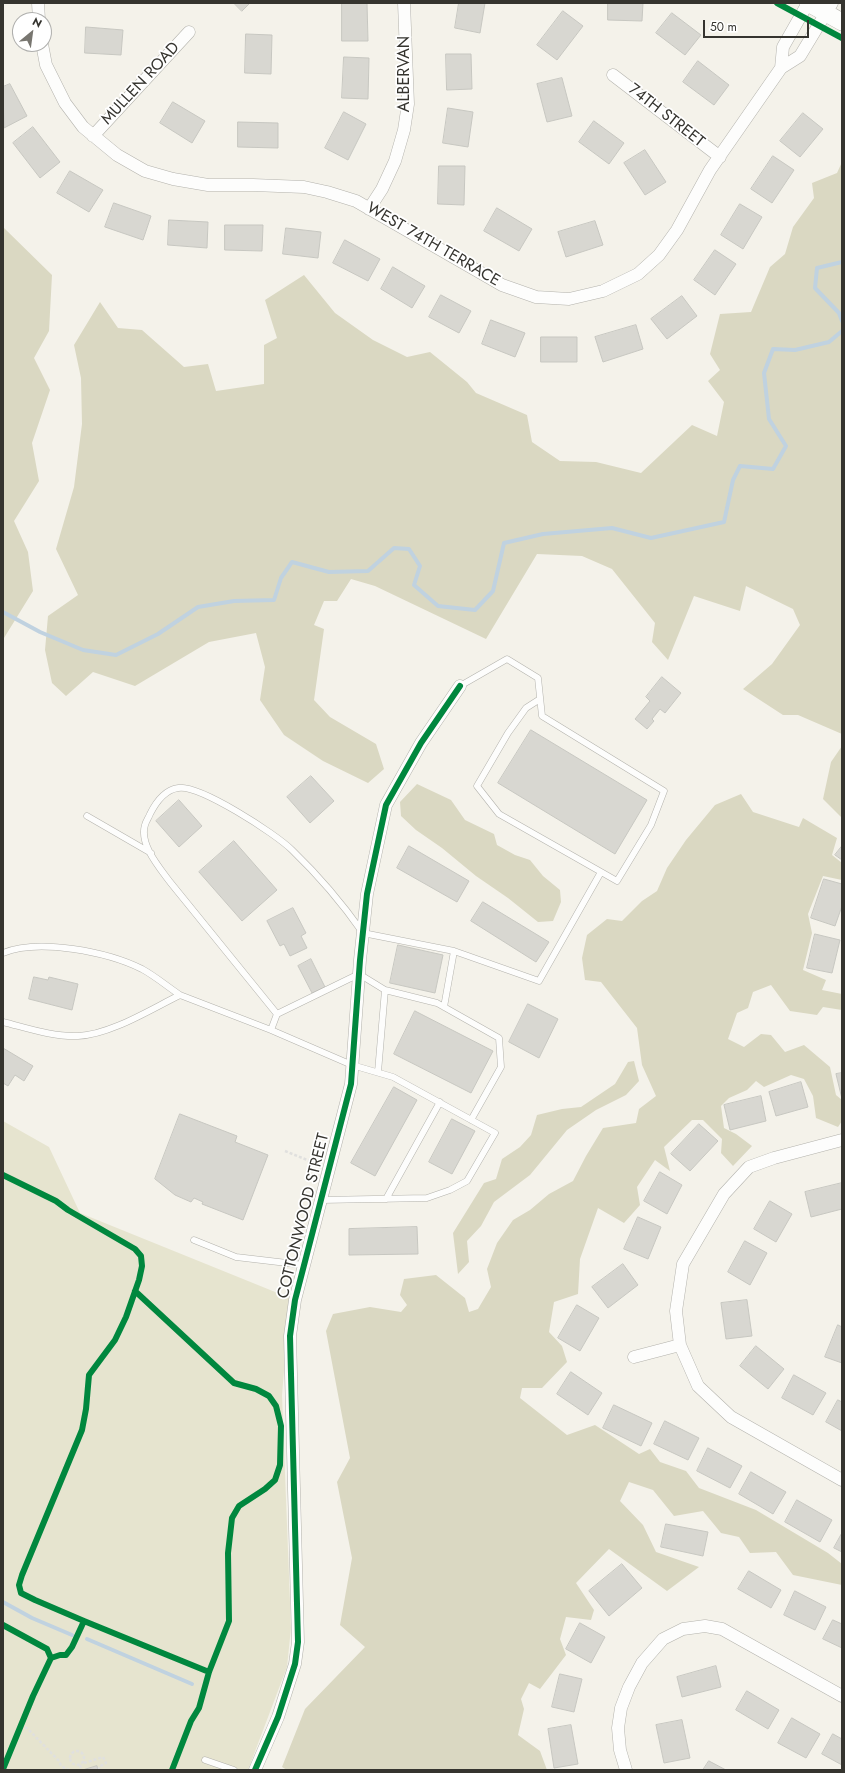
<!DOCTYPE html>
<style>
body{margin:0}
#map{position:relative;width:845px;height:1773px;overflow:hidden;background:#f4f2ea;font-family:Jost,sans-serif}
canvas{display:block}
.frame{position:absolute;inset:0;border:4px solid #35342f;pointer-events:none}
.north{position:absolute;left:12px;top:12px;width:40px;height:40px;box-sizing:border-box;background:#fff;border:1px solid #aeaeac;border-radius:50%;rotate:29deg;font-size:11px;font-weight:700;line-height:16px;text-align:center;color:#35342f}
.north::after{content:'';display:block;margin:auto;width:14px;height:18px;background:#787670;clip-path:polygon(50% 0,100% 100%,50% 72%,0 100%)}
.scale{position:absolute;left:703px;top:20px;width:106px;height:18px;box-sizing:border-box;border:2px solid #35342f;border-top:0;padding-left:5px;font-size:12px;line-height:14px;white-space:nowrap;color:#35342f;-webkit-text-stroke:3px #fff;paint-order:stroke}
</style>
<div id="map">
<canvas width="845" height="1773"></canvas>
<div class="frame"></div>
<div class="north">N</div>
<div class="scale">50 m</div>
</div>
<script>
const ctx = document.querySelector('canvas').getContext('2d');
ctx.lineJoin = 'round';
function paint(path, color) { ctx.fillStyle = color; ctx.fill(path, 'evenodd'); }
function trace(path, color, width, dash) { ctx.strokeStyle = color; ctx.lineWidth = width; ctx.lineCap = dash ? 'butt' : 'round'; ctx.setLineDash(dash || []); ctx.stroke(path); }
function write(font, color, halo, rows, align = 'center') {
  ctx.font = font + ' Jost,sans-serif'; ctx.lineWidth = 3.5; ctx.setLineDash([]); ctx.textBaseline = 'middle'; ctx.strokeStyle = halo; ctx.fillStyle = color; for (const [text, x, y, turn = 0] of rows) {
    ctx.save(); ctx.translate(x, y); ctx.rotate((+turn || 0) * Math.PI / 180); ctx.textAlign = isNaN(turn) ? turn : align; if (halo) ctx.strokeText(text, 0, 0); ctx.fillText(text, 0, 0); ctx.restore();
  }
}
paint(new Path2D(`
 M3 1121 49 1147 80 1213 290 1298 282 1395 291 1628 287 1667 248 1770H3Z`), '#e6e4cf');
paint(new Path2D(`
 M842 162V734L798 715H783L743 689 772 664 800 625 793 609 746 586 740 611 694 596 668 660 652 642 655 623 612 569 582 556 537 554 486 639 375 586 351 579 337 601H324L314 625 324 629 314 700 330 717 376 744 384 769 368 783 323 761 284 735 260 700 265 667 256 633 209 642 135 686 93 672 66 696 52 683 45 650 48 616 78 595 56 549 74 487 82 424 81 378 74 345 100 302 118 328 142 330 184 367 208 364 216 391 264 384V345L277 338 265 300 304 275 335 313 373 340 407 357 430 352 467 382 476 393 527 415 532 442 560 461 596 462 641 473 692 425 717 436 724 402 708 381 720 370 710 354 720 314 751 312 770 267 785 254 793 227 814 198 812 183 837 173Z
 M3 227 52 275 49 331 34 358 50 390 32 443 39 481 14 521 28 552 33 591 4 638 3 647Z
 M842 746V818L823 799 831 762Z
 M417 784 451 800 465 820 494 834 497 845 515 855 530 860 543 876 560 890 561 902 553 921 538 922 508 898 476 876 442 848 416 830 401 816 400 802Z
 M741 794 753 812 799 827 803 818 837 838 832 855 842 863V880L823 876 808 914 812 933 803 970 826 980 822 990 842 994V1010L823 1007 817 1015 790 1011 771 985 753 992 748 1008 737 1013 728 1039 744 1047 761 1034 771 1035 785 1052 804 1045 830 1067 836 1095 842 1100V1121L838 1127 816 1118 813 1096 804 1079 791 1075 764 1087 756 1081 747 1090 729 1098 721 1106 724 1128 736 1134 752 1146 733 1166 721 1153 722 1139 703 1120H692L664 1147 670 1171 655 1160 637 1187 640 1205 624 1223 598 1208 580 1259 578 1294 554 1302 549 1332 562 1346 567 1362 542 1388H522L520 1398 567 1435 595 1425 639 1454 650 1449 660 1462 686 1471 699 1488 756 1510 828 1553 842 1564V1585L793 1575 776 1552 750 1553 739 1537 721 1533 703 1511 674 1516 653 1490 629 1482 620 1501 643 1525 656 1552 699 1567 667 1591 609 1549 576 1583 594 1610 591 1620 566 1617 560 1639 566 1655 540 1689 529 1683 521 1699 524 1709 518 1735 540 1751 547 1770H287L282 1767 305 1709 365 1647 340 1625 352 1558 337 1482 350 1458 326 1331 333 1314 370 1307 401 1312 407 1305 400 1295 404 1279 436 1275 465 1298 469 1312 478 1309 491 1287 487 1269 497 1243 513 1220 530 1210 549 1194 573 1181 586 1156 603 1128 636 1123 639 1109 656 1096 642 1065 637 1028 601 982 585 980 582 958 587 935 607 919 622 921 642 901 657 891 667 868 686 840 715 805Z
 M634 1061 639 1081 626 1095 596 1110 567 1130 530 1175 494 1202 481 1226 467 1241 469 1262 458 1274 453 1233 484 1183 496 1179 502 1159 520 1147 531 1135 537 1115 562 1109 581 1107 615 1084 628 1062Z`), '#dad8c2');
trace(new Path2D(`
 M842 262 817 268 815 288 839 313 842 321
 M3 612 40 632 83 650 116 655 158 634 198 607 234 601 274 600 281 578 292 562 329 572 368 571 394 548 409 549 420 566 414 585 438 606 475 610 493 591 504 543 543 534 612 528 651 538 724 522 733 480 740 466 773 469 786 446 769 419 764 373 773 349 795 350 829 342 842 331
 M3 1602 32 1618 72 1635
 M87 1639 192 1684`), '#c0d2e0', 4);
const building = new Path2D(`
 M234 3H250L242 11Z
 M342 3H367L368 41H342Z
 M459 3H485L480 33 455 28Z
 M608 3H643L642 21 608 20Z
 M563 11 583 26 557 60 537 45Z
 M672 13 701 35 685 55 656 33Z
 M86 27 123 30 121 55 85 53Z
 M246 34 272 35 271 74 245 73Z
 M446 54H471L472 89 447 90Z
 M344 57 369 58 368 99 342 98Z
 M698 61 729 85 714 105 683 82Z
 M562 78 572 116 547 122 537 84Z
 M10 84 27 116 4 128 3 87Z
 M173 102 205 121 192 143 160 123Z
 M448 108 473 112 468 147 443 143Z
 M344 112 366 124 348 160 325 148Z
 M803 113 823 129 800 157 780 141Z
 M594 121 624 143 609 164 579 142Z
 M238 122 278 123V148L238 147Z
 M33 127 60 162 40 178 13 143Z
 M645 150 666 182 645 195 624 163Z
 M773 156 794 170 772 203 751 189Z
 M439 166H465L464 205 438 204Z
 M70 171 103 190 89 212 57 193Z
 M114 203 151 216 143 240 105 227Z
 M740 204 762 217 743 249 721 235Z
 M497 208 532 229 519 251 484 231Z
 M169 220 208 222 207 248 168 245Z
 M595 221 603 245 566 257 558 232Z
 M225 225H263L262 251 225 250Z
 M286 228 321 232 318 258 283 254Z
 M345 240 380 259 368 281 333 263Z
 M715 250 736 264 715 295 694 280Z
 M393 267 425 286 412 308 381 289Z
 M441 295 471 311 459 333 429 317Z
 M682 296 697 316 667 339 651 319Z
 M491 320 525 333 515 357 482 344Z
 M636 325 643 349 603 362 595 337Z
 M541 337H577V362H541Z
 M662 677 681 693 665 713 660 709 652 719 654 721 647 729 635 719 650 701 646 697Z
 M531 730 647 800 615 854 498 783Z
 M311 776 334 801 310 823 287 797Z
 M179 800 202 826 179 847 156 821Z
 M234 841 277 890 242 921 199 872Z
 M409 846 469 881 457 902 397 868Z
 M842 846V860L835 855Z
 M824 879 842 884V906L835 926 811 918Z
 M483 902 549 942 536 962 471 921Z
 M293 908 306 933 301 936 307 948 290 956 284 944 280 946 267 921Z
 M815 934 840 940 832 973 807 968Z
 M398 945 443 955 435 993 390 983Z
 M311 959 325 987 312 993 298 966Z
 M34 977 48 980 49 977 78 984 72 1010 29 999Z
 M528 1004 558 1019 539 1058 509 1042Z
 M415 1011 493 1051 471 1093 394 1054Z
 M3 1048 33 1066 24 1081 15 1075 8 1086 3 1083Z
 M842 1073V1099L836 1074Z
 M801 1082 808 1107 776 1116 769 1092Z
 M394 1087 417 1100 375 1176 351 1163Z
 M761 1096 766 1121 730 1130 724 1105Z
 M180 1114 237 1136 235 1142 268 1155 243 1220 202 1204 203 1202 194 1198 191 1202 175 1195 155 1179Z
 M452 1119 475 1131 452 1174 429 1162Z
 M699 1124 718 1141 690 1171 671 1154Z
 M660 1172 682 1185 667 1214 644 1201Z
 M842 1183V1209L811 1217 805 1192Z
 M770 1201 792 1214 776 1242 754 1229Z
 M638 1217 661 1227 648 1259 624 1249Z
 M417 1227 418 1254 349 1255V1229Z
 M745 1241 767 1253 750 1285 728 1272Z
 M623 1264 638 1285 608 1308 592 1287Z
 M747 1300 752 1336 726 1339 721 1303Z
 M577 1305 599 1318 580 1351 558 1338Z
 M838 1325 842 1327V1363L825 1357Z
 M756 1346 784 1369 768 1389 740 1366Z
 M571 1372 602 1393 588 1415 557 1394Z
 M794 1375 826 1393 813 1415 782 1398Z
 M838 1400 842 1402V1431L826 1422Z
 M614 1405 652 1423 641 1446 603 1428Z
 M665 1421 699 1438 688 1460 654 1444Z
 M708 1448 742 1466 730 1488 697 1471Z
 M751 1472 786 1492 773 1514 739 1494Z
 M797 1500 832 1520 820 1542 785 1522Z
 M666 1524 708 1532 703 1556 661 1547Z
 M842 1533V1552L834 1548Z
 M622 1564 642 1588 609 1616 589 1591Z
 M749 1571 781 1590 771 1608 738 1589Z
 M795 1591 826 1607 815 1630 784 1615Z
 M833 1620 842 1624V1648L823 1639Z
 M580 1623 605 1637 591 1663 566 1649Z
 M716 1666 721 1687 682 1697 677 1677Z
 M560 1674 582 1679 574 1712 552 1707Z
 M747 1691 779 1710 768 1729 736 1710Z
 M792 1718 820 1734 806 1758 778 1743Z
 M682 1720 690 1758 664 1763 656 1725Z
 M571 1725 578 1764 554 1768 548 1729Z
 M833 1734 842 1739V1765L822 1754Z
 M709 1761 726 1770H703Z
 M97 1766 98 1770H83Z`);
paint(building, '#d8d7d1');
trace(building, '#c7c7c1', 1);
const lane = new Path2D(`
 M460 686 507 659 538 678 542 716 664 791 651 825 617 881 499 814 477 786 508 733 526 708 540 699
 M87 816 151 853
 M454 951 539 981 601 872
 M3 953C39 938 108 952 142 969 155 976 168 987 180 995 151 1009 110 1035 78 1036 53 1037 27 1028 3 1022
 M385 990 437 1003 499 1038 501 1067 471 1120
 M180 995 271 1030 352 1065 393 1077 495 1133 467 1181 450 1190 427 1198 321 1200
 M277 1014 359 974 385 990 378 1072
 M271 1030 277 1014 170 882C159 867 139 844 145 825 146 821 149 817 150 814 156 802 165 790 178 788 199 784 276 834 292 850 318 875 342 903 363 933L454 951 444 1007
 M386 1199 440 1102
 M194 1240 236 1257 304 1265
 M205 1760 234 1770`);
const street = new Path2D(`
 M38 3 39 20
 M42 44 46 65 65 103 83 127 117 155 145 171 173 179 208 185H253L304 187 327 192 356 201 502 285 536 297 569 299 603 291 638 274 659 255 677 230 710 170 781 68 800 56 832 3
 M781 68 783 47 808 3
 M613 75 720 157
 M93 136 189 32
 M369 209 382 189 395 161 404 130 408 104 404 3
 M842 1140 774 1158 749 1167 724 1194 683 1264 676 1311 680 1345 698 1386 731 1417 842 1480
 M634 1357 680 1345
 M255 1770 278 1717 295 1664 298 1642 290 1336 295 1300 351 1084 360 960 367 894 386 805 421 743 460 686
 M626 1770 620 1750 618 1728 621 1708 629 1687 642 1663 663 1639 683 1629 705 1626 722 1629 842 1696`);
const secondary = new Path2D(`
 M808 3 842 22`);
trace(lane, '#b3b2ac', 7);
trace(street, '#b3b2ac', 13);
trace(secondary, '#b3b2ac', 18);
trace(new Path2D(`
 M285 1151 317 1164
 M20 1727 27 1728 59 1761 61 1766 69 1770
 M70 1758a7 7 0 1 1 14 0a7 7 0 1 1-14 0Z
 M84 1763 103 1757 106 1763 99 1767V1770
 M80 1765 81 1770`), '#e0e0de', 2.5, [3, 2]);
trace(lane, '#fdfdfc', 6);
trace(street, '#fdfdfc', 12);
trace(secondary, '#fdfdfc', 17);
trace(new Path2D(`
 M777 3 842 38
 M3 1175 56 1201 68 1210 135 1249 141 1256 142 1266 139 1280 126 1317 115 1340 89 1375 86 1409 82 1430 22 1575 19 1585 21 1593 35 1600 84 1621 209 1672
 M135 1291 234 1383 256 1389 269 1396 276 1406 281 1426 280 1465 275 1480 265 1489 239 1506 232 1518 228 1553 229 1621 209 1672 199 1708 191 1721 172 1770
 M3 1625 47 1649 51 1658
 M3 1769 33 1696 51 1658 60 1655H66L72 1647 84 1621
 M255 1770 278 1717 295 1664 298 1642 290 1336 295 1300 351 1084 360 960 367 894 386 805 421 743 460 686`), '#00873e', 6);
write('16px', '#35342f', '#fff', [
 ["ALBERVAN",405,74,-90],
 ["MULLEN ROAD",141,84,-47],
 ["74TH STREET",666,116,38],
 ["WEST 74TH TERRACE",433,245,30],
 ["COTTONWOOD STREET",304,1216,-76]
]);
</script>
